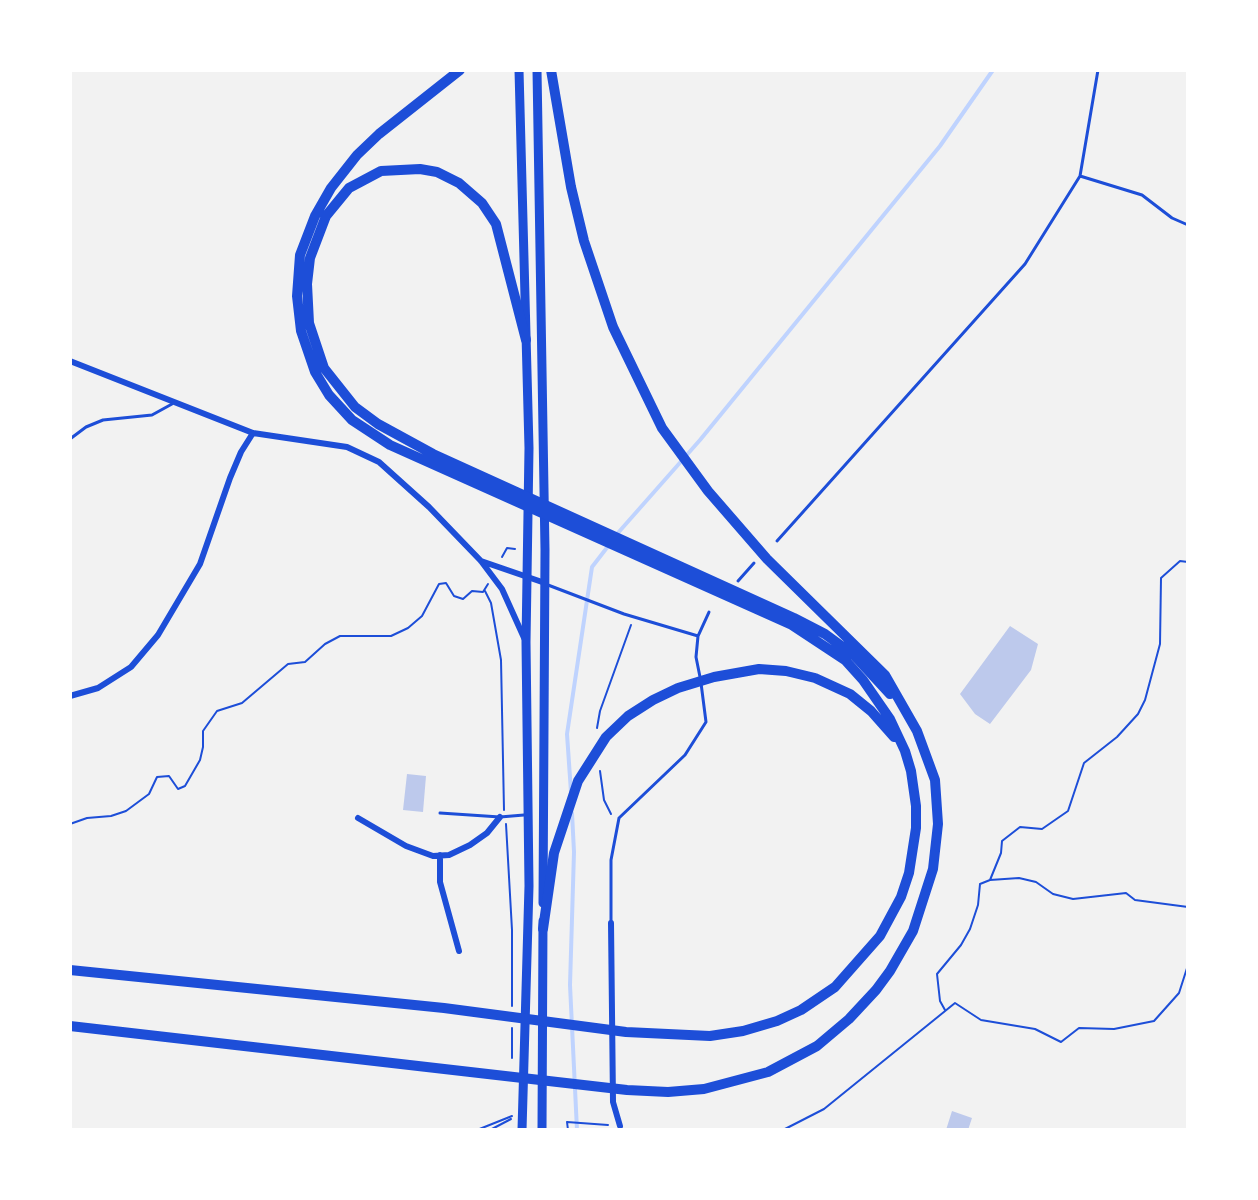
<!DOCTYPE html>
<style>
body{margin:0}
#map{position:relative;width:1258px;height:1200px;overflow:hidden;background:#f2f2f2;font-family:"Exo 2",sans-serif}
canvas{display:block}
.frame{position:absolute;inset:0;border:72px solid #fff;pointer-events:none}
</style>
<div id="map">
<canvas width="1258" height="1200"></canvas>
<div class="frame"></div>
</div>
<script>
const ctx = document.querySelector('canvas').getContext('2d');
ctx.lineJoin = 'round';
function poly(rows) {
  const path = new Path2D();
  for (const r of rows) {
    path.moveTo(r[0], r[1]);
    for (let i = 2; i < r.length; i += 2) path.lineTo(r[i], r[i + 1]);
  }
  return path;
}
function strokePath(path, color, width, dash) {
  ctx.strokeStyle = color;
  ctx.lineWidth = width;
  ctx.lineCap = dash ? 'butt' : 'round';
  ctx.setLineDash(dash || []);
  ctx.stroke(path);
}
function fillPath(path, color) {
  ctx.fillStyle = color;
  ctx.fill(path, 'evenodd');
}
strokePath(poly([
 [617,534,700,440,940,146,993,70],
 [571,792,567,734,592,567,609,545],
 [572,813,574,852,570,985,577,1130]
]), '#bfd3fe', 4);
fillPath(poly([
 [1010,626,1038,644,1031,670,990,724,975,714,960,694],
 [407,774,426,776,423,812,403,810],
 [952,1111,972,1118,968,1130,946,1130]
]), '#bdc9ec');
strokePath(poly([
 [502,557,507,548,515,549],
 [485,591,491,603,501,660,504,810],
 [597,728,600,711,631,625],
 [600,771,604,800,611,814],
 [70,824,87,818,111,816,126,811,149,794,157,777,169,776,178,789,185,786,200,760,203,747,203,731,217,711,242,703,288,664,305,662,325,644,340,636,391,636,408,628,422,616,439,584,446,583,454,596,463,599,472,591,483,592,488,584],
 [506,824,512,930,512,1006],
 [990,880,1001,853,1002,841,1020,827,1042,829,1068,811,1084,763,1117,737,1138,714,1145,700,1160,644,1161,578,1180,561,1188,562],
 [945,1010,940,1001,937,974,961,945,970,929,978,905,980,884,990,880,1019,878,1036,882,1053,894,1073,899,1126,893,1135,900,1188,907],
 [512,1058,512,1028],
 [477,1130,512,1116],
 [490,1130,511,1119],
 [564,1130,568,1130,567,1122,608,1125],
 [783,1130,824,1109,955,1003,981,1020,1035,1029,1061,1042,1079,1028,1114,1029,1154,1021,1179,993,1188,965]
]), '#1d4ed8', 2);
strokePath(poly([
 [1080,176,1142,195,1172,218,1188,225],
 [70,439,86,427,103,420,152,415,172,404],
 [777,541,1025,264,1080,176,1098,70],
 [738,581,754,563],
 [548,585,624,614,698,636],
 [700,677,696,657,698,636,709,612],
 [440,813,500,817,524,815],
 [611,923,611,860,619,818,685,755,706,722,701,683]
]), '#1d4ed8', 3);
strokePath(poly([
 [70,361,253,433,347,447,379,462,429,507,481,561,502,589,525,640],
 [481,561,545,583],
 [70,696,98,688,131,667,158,635,200,564,230,478,241,452,253,433],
 [358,818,406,846,433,856,449,855,470,845,487,833,500,817],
 [440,855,440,882,459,951],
 [611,923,613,1102,620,1126]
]), '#1d4ed8', 6);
strokePath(poly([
 [519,70,529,448,526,642,529,886,522,1130],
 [537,70,545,550,543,903],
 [542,1130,543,921]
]), '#1d4ed8', 9);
strokePath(poly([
 [526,340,496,224,482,203,459,183,437,172,420,169,381,171,349,188,326,216,310,258,307,284,309,323,324,368,355,407,378,424,433,454,794,618,825,634,855,656,890,694],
 [543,929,554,853,578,781,606,737,628,716,653,700,678,688,714,677,759,669,786,671,815,678,850,694,871,711,894,737],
 [70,970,444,1008,626,1032,710,1036,743,1031,777,1021,801,1010,835,987,880,936,901,897,909,873,916,828,916,806,911,771,905,751,890,719,863,680,845,660,792,625,390,445,352,420,329,395,315,372,301,331,297,296,300,255,315,216,331,188,357,155,379,134,460,70],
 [70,1026,627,1090,668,1092,704,1089,768,1072,817,1046,849,1019,876,990,890,971,913,931,933,869,938,824,935,780,917,731,885,675,767,559,708,491,662,428,613,327,584,241,571,187,551,70]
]), '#1d4ed8', 10);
</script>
